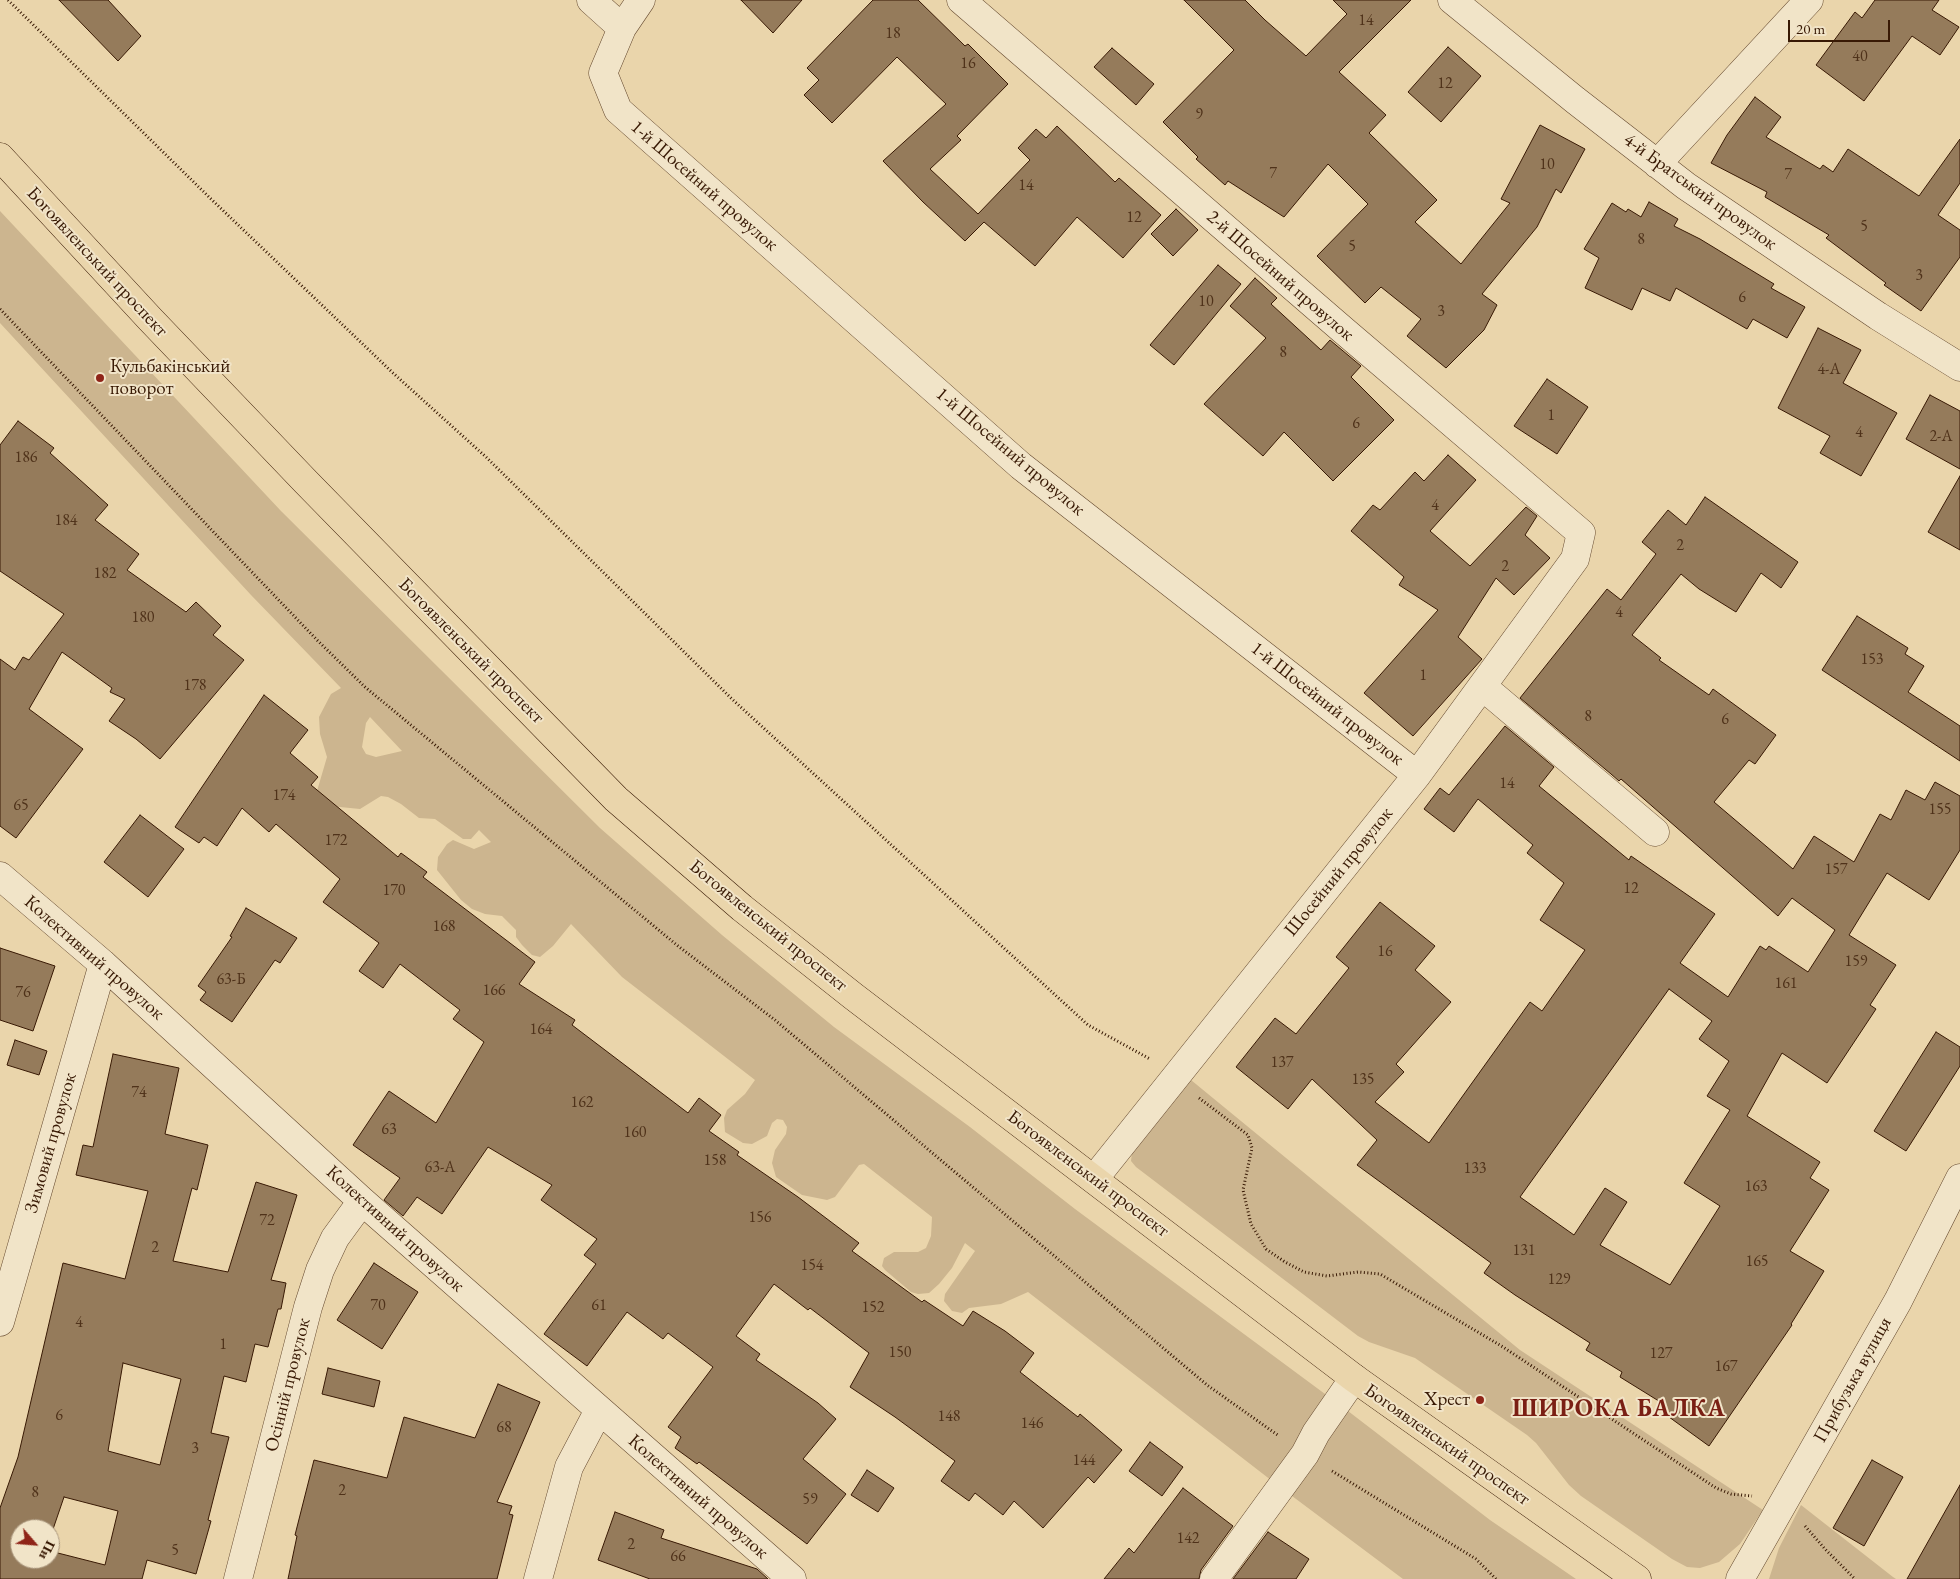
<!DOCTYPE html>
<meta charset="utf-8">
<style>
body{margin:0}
#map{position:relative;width:1960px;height:1579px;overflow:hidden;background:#ead5ab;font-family:"EB Garamond",serif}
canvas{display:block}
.north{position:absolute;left:10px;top:1519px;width:50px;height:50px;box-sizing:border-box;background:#f1e4c8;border:1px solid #a7937a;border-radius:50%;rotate:117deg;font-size:14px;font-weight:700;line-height:20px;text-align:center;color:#381904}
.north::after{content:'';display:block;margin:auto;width:18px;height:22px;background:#8f2418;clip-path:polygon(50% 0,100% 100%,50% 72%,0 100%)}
.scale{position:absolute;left:1788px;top:20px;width:102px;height:22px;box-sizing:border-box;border:2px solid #381904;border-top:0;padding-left:6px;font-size:15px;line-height:18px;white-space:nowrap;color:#381904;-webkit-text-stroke:4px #f1e4c8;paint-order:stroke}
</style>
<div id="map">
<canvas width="1960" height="1579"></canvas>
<div class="north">Пн</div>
<div class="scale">20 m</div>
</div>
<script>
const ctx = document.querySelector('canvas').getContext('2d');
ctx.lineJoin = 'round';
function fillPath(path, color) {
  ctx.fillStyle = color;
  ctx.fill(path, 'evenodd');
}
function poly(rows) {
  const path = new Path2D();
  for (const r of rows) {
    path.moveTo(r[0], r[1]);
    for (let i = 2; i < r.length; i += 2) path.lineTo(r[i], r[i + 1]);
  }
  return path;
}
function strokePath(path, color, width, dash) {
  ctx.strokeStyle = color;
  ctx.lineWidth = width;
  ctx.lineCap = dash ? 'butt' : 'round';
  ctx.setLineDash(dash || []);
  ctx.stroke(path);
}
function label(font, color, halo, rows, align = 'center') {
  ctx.font = font + ' "EB Garamond",serif';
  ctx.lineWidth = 4;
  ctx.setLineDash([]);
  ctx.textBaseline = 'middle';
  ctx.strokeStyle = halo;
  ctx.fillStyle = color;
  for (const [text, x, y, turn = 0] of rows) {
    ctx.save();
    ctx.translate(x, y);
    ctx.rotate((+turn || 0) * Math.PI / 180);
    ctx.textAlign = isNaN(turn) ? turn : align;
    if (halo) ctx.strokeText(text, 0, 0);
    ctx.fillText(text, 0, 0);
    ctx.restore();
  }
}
fillPath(poly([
 [0,211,281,511,600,828,722,935,834,1027,970,1127,1075,1209,1348,1411,1490,1520,1576,1579,1403,1579,1276,1484,1028,1292,1001,1304,969,1308,962,1313,952,1311,944,1301,945,1294,975,1251,965,1243,952,1268,939,1284,929,1293,918,1294,911,1292,885,1270,882,1266,884,1258,894,1252,918,1252,926,1248,931,1236,932,1217,864,1164,859,1165,835,1197,827,1200,802,1195,776,1177,772,1163,775,1150,786,1134,787,1127,783,1120,777,1119,772,1123,767,1136,752,1144,743,1143,725,1132,724,1118,727,1110,745,1094,755,1080,622,977,571,924,553,946,540,957,532,955,522,945,516,937,516,930,502,916,485,914,472,909,461,900,437,870,438,857,447,844,453,840,474,849,491,842,479,830,471,839,463,839,435,819,419,818,401,804,388,797,381,796,360,809,330,806,317,791,327,757,320,734,319,717,331,694,341,688,251,595,0,323],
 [370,717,402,751,376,757,366,754,362,747,366,723],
 [1191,1080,1520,1350,1763,1510,1740,1544,1719,1562,1700,1568,1687,1567,1672,1559,1581,1496,1569,1485,1536,1443,1527,1435,1415,1358,1369,1342,1358,1336,1136,1167,1131,1161,1132,1152],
 [1801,1505,1893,1577,1896,1579,1769,1579,1779,1548]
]), '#ccb58f');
const building = poly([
 [59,0,108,0,141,36,118,61,59,0],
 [741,0,802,0,773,33,741,0],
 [873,0,918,0,965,46,968,44,1008,84,957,136,961,140,930,169,978,214,1030,160,1018,148,1036,129,1046,138,1057,126,1115,182,1119,178,1161,215,1123,258,1077,217,1035,266,984,222,965,241,923,202,883,161,946,104,897,57,832,123,804,95,819,80,807,68,873,0],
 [1184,0,1245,0,1265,20,1306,56,1347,14,1333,0,1411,0,1339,72,1386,115,1369,133,1437,200,1415,222,1461,264,1510,203,1501,199,1540,125,1585,149,1561,193,1556,189,1537,227,1482,294,1497,305,1484,330,1446,368,1407,336,1421,319,1381,287,1365,303,1317,256,1368,204,1328,164,1284,217,1228,181,1225,185,1196,159,1198,157,1163,122,1234,50,1184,0],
 [1875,0,1939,0,1932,10,1959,27,1940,55,1912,36,1864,101,1816,65,1855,12,1862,18,1875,0],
 [1448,47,1481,76,1441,122,1408,92,1448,47],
 [1112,48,1154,84,1136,105,1094,67,1112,48],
 [1755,97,1781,117,1766,137,1820,169,1823,165,1833,172,1848,149,1919,196,1960,139,1960,183,1938,215,1960,230,1960,257,1921,311,1884,285,1886,283,1826,238,1829,235,1765,197,1767,192,1711,163,1727,135,1755,97],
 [1649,202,1678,219,1674,226,1700,239,1774,284,1771,288,1805,307,1787,338,1753,319,1747,329,1676,288,1670,301,1642,288,1632,310,1585,288,1599,258,1584,249,1612,203,1626,212,1628,209,1641,217,1649,202],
 [1176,209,1198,230,1173,256,1151,234,1176,209],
 [1218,265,1241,284,1174,365,1150,345,1218,265],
 [1255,278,1277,298,1271,304,1321,350,1330,340,1361,366,1351,377,1394,420,1333,481,1284,432,1263,456,1204,404,1266,338,1230,306,1255,278],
 [1818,328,1861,350,1843,383,1897,413,1861,476,1820,453,1830,436,1778,408,1818,328],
 [1547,379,1588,407,1557,454,1514,426,1547,379],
 [1930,395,1960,411,1960,469,1906,439,1930,395],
 [18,421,54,448,50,453,108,505,95,520,139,554,127,570,186,612,196,602,221,626,213,635,244,660,160,759,136,739,109,721,125,699,110,692,112,688,62,652,29,709,83,749,16,838,0,826,0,659,15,670,23,657,29,660,64,614,0,571,0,445,18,421],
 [1448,455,1476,480,1430,531,1470,566,1526,507,1537,516,1525,535,1550,558,1514,595,1496,578,1458,637,1482,659,1413,736,1364,693,1438,610,1399,585,1404,577,1351,531,1373,505,1380,510,1415,472,1424,481,1448,455],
 [1960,476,1960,550,1928,532,1960,476],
 [1705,497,1798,562,1781,588,1761,573,1736,612,1699,589,1681,574,1632,635,1661,658,1659,660,1709,695,1713,689,1776,735,1755,764,1749,760,1714,802,1793,869,1814,836,1854,862,1880,814,1891,820,1906,790,1925,800,1935,782,1960,796,1960,850,1929,900,1887,873,1849,935,1896,965,1870,1005,1876,1009,1827,1083,1782,1053,1747,1116,1820,1162,1810,1178,1829,1190,1790,1251,1824,1271,1791,1324,1792,1325,1709,1446,1658,1409,1662,1403,1620,1377,1622,1372,1586,1350,1590,1343,1515,1295,1484,1273,1491,1263,1357,1165,1377,1140,1312,1079,1288,1109,1236,1067,1275,1018,1296,1034,1349,968,1336,957,1380,902,1435,946,1415,970,1451,1002,1396,1064,1404,1072,1375,1102,1429,1143,1530,1002,1542,1011,1585,950,1540,920,1564,883,1527,853,1533,845,1478,799,1454,832,1424,809,1440,788,1449,795,1505,726,1554,767,1539,786,1629,860,1631,856,1715,914,1680,963,1728,997,1760,946,1766,950,1769,946,1808,972,1835,930,1792,898,1778,916,1621,779,1619,781,1611,774,1520,698,1607,589,1621,600,1656,554,1642,542,1668,510,1686,525,1705,497],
 [1669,989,1712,1021,1699,1039,1729,1061,1707,1096,1730,1110,1684,1183,1720,1206,1670,1285,1600,1245,1627,1202,1605,1188,1574,1235,1520,1197,1669,989],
 [1857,616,1908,648,1905,654,1924,666,1908,692,1960,726,1960,761,1822,670,1857,616],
 [264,695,308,730,290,753,318,777,311,785,398,857,401,853,427,872,423,877,535,962,519,984,575,1020,572,1025,688,1113,699,1098,721,1115,709,1131,739,1152,737,1155,798,1197,859,1243,852,1251,922,1302,924,1300,963,1326,973,1311,1005,1331,1034,1353,1020,1372,1078,1417,1080,1414,1122,1450,1094,1483,1088,1477,1043,1528,1014,1501,1003,1515,975,1493,969,1501,941,1481,955,1461,895,1417,850,1387,869,1353,810,1308,808,1310,774,1284,736,1336,760,1354,756,1360,818,1403,836,1419,803,1459,846,1494,807,1544,699,1462,697,1464,675,1448,681,1437,668,1427,713,1367,668,1333,663,1339,627,1312,587,1366,544,1334,596,1264,584,1255,597,1239,541,1200,552,1185,488,1147,442,1214,417,1197,403,1216,384,1200,400,1178,353,1145,389,1091,436,1123,484,1042,453,1019,460,1010,400,964,383,988,359,971,379,943,323,902,340,879,276,824,269,832,242,808,217,846,204,837,199,843,175,827,264,695],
 [140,815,184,849,148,897,104,862,140,815],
 [246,908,297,938,280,963,275,960,232,1022,200,1000,206,992,198,986,232,937,230,936,246,908],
 [0,948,55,966,33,1031,0,1020,0,948],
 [1936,1032,1960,1047,1960,1066,1906,1151,1874,1131,1936,1032],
 [15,1040,47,1051,39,1075,7,1065,15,1040],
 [113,1054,179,1068,165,1134,208,1145,197,1190,192,1188,173,1261,228,1272,256,1182,297,1195,271,1280,286,1283,281,1309,278,1309,268,1347,255,1344,246,1382,224,1376,211,1433,229,1437,208,1520,211,1521,196,1574,147,1560,142,1579,0,1579,0,1508,18,1457,63,1263,125,1279,148,1191,76,1175,83,1145,93,1147,113,1054],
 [123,1363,181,1379,160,1465,108,1451,123,1363],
 [64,1497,118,1511,105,1565,50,1551,50,1559,20,1559,20,1529,50,1529,50,1538,64,1497],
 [374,1263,418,1292,382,1349,337,1320,374,1263],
 [328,1368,380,1381,374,1407,322,1394,328,1368],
 [498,1384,540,1402,497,1502,512,1506,509,1514,513,1515,497,1579,288,1579,297,1536,295,1535,314,1460,387,1478,404,1417,475,1438,498,1384],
 [1150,1442,1183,1467,1162,1496,1129,1471,1150,1442],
 [1872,1460,1903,1477,1864,1546,1833,1528,1872,1460],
 [867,1470,894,1488,878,1512,851,1495,867,1470],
 [1960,1485,1960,1579,1907,1579,1960,1485],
 [1183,1488,1233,1526,1201,1570,1199,1579,1104,1579,1129,1548,1134,1553,1183,1488],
 [615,1512,664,1530,661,1538,757,1569,768,1579,650,1579,598,1560,615,1512],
 [1268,1532,1309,1559,1296,1579,1233,1579,1268,1532]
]);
fillPath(building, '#957b5b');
strokePath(building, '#381904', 1);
const minor = poly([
 [591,0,622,28],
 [641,0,622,28,603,73,618,110,1021,466,1417,775],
 [961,0,1343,330,1581,533,1575,559,1417,775,1094,1179],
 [1452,0,1575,100,1686,186,1878,316,1960,367],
 [1657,164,1809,0],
 [1482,686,1655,832],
 [0,876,103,964,362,1201,792,1579],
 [0,1322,103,964],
 [238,1579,308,1307,320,1270,335,1238,362,1201],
 [538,1579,569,1467,599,1410],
 [1214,1579,1305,1454,1316,1433,1354,1378],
 [1740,1579,1898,1301,1960,1178]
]);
const major = poly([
 [0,157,150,319,306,482,616,799,742,908,853,996,1354,1378,1637,1579]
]);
strokePath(minor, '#64482e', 29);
strokePath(major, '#381904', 29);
strokePath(poly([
 [8,0,210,198,393,373,486,457,733,700,1088,1025,1150,1059],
 [0,309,317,640,365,687,678,946,775,1020,1207,1385,1279,1436],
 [1199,1098,1248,1135,1252,1148,1243,1190,1251,1224,1266,1249,1285,1262,1304,1272,1327,1276,1358,1272,1380,1274,1503,1347,1716,1488,1731,1494,1752,1496],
 [1332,1471,1476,1559,1496,1579],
 [1805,1526,1825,1549,1855,1579]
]), '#381904', 3, [1, 2.5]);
strokePath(minor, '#f1e4c8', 28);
strokePath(major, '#ead5ab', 28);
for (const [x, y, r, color] of [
 [100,378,5,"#8f2418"],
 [1480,1400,5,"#8f2418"]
]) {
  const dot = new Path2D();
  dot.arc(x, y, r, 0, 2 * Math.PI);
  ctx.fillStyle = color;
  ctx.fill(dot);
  strokePath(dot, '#f1e4c8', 2);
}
label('16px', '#4f321a', null, [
 ["14",1366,21],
 ["18",893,34],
 ["40",1860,57],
 ["16",968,64],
 ["12",1445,84],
 ["9",1199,115],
 ["10",1547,165],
 ["7",1273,174],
 ["7",1788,175],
 ["14",1026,186],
 ["12",1134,218],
 ["5",1864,227],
 ["8",1641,240],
 ["5",1352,247],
 ["3",1919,276],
 ["6",1742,298],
 ["10",1206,302],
 ["3",1441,312],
 ["8",1283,353],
 ["4-А",1829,370],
 ["1",1551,416],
 ["6",1356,424],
 ["4",1859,433],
 ["2-А",1941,437],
 ["186",26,458],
 ["4",1435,506],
 ["184",66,521],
 ["2",1680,546],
 ["2",1505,567],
 ["182",105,574],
 ["4",1619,613],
 ["180",143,618],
 ["153",1872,660],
 ["1",1423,676],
 ["178",195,686],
 ["8",1588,717],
 ["6",1725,720],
 ["14",1507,784],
 ["174",284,796],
 ["65",21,806],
 ["155",1940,810],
 ["172",336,841],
 ["157",1836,870],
 ["12",1631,889],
 ["170",394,891],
 ["168",444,927],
 ["16",1385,952],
 ["159",1856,962],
 ["63-Б",231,980],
 ["161",1786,984],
 ["166",494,991],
 ["76",23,993],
 ["164",541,1030],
 ["137",1282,1063],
 ["135",1363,1080],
 ["74",139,1093],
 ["162",582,1103],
 ["63",389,1130],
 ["160",635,1133],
 ["158",715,1161],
 ["63-А",440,1168],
 ["133",1475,1169],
 ["163",1756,1187],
 ["156",760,1218],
 ["72",267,1221],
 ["2",155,1248],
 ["131",1524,1251],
 ["165",1757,1262],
 ["154",812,1266],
 ["129",1559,1280],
 ["70",378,1306],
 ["61",599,1306],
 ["152",873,1308],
 ["4",79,1323],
 ["1",223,1345],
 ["150",900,1353],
 ["127",1661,1354],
 ["167",1726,1367],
 ["6",59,1416],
 ["148",949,1417],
 ["146",1032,1424],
 ["68",504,1428],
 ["3",195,1449],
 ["144",1084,1461],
 ["2",342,1491],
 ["8",35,1493],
 ["59",810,1500],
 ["142",1188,1539],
 ["2",631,1545],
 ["5",175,1551],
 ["66",678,1557]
]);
label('19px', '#381904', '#f1e4c8', [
 ["1-й Шосейний провулок",704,186,41],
 ["4-й Братський провулок",1700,192,36],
 ["Богоявленський проспект",97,262,47],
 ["2-й Шосейний провулок",1280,276,41],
 ["1-й Шосейний провулок",1010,452,40],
 ["Богоявленський проспект",471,651,45],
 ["1-й Шосейний провулок",1327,704,38],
 ["Шосейний провулок",1339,872,-51],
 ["Богоявленський проспект",768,926,39],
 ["Колективний провулок",94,958,41],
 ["Зимовий провулок",51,1143,-74],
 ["Богоявленський проспект",1088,1174,37],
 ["Колективний провулок",395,1229,42],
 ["Прибузька вулиця",1853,1380,-61],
 ["Осінній провулок",288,1385,-76],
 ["Богоявленський проспект",1447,1445,35],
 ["Колективний провулок",698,1497,41]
]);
label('19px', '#381904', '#f1e4c8', [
 ["Кульбакінський",110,367],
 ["поворот",110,389],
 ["Хрест",1470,1400,"right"]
], 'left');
ctx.letterSpacing = '1px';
label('bold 24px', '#7a1f14', '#f1e4c8', [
 ["ШИРОКА БАЛКА",1619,1409]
]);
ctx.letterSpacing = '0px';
</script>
